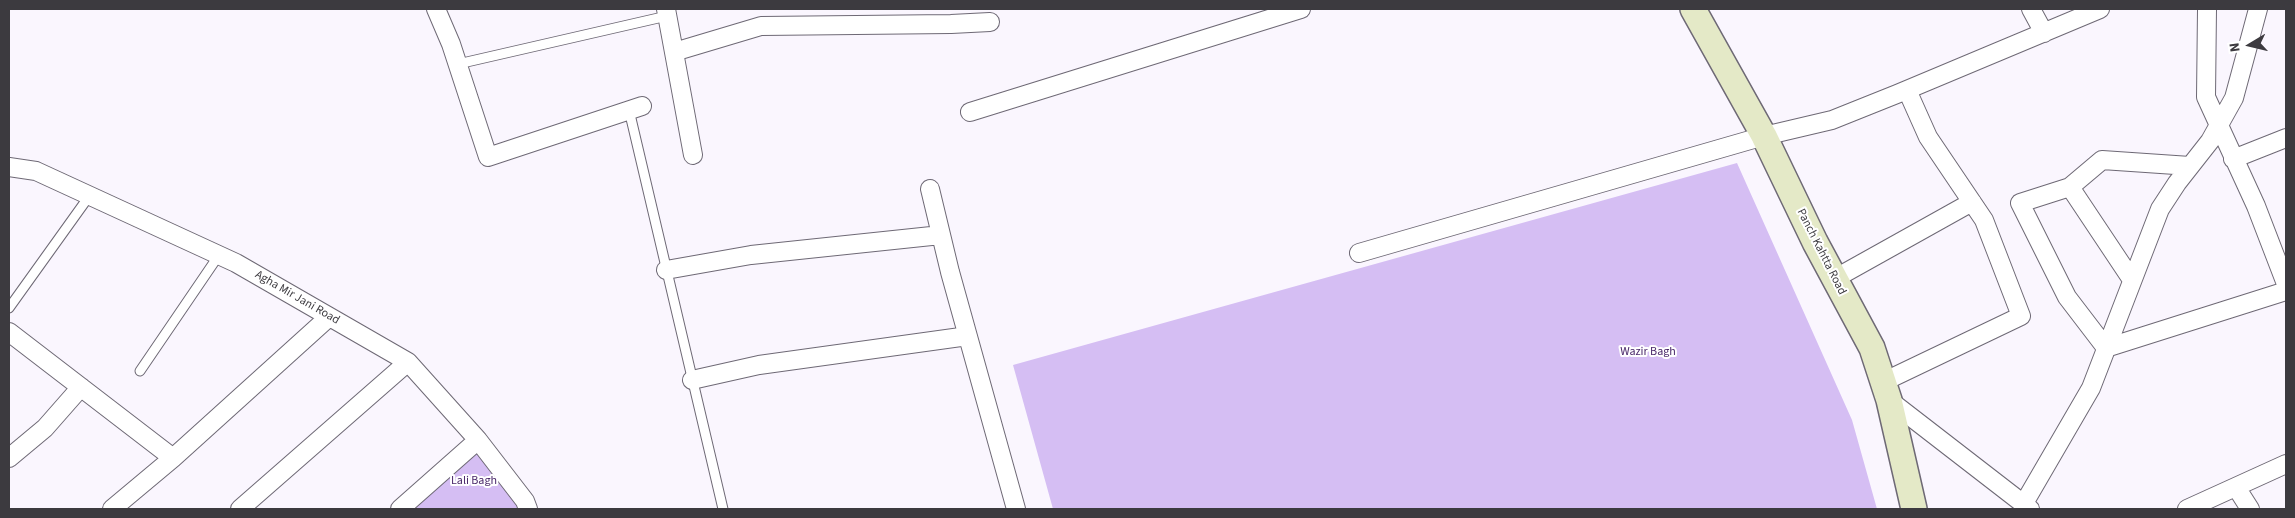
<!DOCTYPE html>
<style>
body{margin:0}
#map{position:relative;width:2295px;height:518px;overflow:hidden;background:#faf6fe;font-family:"Source Sans 3",sans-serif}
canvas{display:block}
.frame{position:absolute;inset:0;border:10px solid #3c3a3f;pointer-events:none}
.north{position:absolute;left:2225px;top:20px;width:50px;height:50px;-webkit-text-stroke:4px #fff;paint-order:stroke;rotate:261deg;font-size:14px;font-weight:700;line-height:20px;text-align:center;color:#3c3a3f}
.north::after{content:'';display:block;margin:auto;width:18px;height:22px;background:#3c3a3f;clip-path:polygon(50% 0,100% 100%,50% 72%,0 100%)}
</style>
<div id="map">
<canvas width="2295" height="518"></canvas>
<div class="frame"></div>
<div class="north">N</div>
</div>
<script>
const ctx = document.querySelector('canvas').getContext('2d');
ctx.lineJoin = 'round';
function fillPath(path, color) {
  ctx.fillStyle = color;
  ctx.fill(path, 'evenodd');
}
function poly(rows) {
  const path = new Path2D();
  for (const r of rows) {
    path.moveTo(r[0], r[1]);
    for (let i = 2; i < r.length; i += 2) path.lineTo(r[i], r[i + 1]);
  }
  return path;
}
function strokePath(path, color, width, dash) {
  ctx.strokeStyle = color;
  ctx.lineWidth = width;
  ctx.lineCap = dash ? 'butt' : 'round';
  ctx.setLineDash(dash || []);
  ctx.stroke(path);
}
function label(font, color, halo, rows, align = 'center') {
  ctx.font = font + ' "Source Sans 3",sans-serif';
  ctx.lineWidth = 4;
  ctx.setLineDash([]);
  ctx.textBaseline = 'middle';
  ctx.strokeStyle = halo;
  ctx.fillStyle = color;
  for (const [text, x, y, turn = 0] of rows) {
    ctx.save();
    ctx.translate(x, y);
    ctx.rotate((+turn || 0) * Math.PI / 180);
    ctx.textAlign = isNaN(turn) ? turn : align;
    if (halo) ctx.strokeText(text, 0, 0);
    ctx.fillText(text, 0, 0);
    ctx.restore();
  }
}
fillPath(poly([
 [1737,163,1852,420,1877,509,1053,509,1013,365],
 [478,440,528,509,398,509]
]), '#d5bef3');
const lane = poly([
 [458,64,667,16],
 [629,110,723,509],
 [9,308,90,195],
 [140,371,219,255]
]);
const street = poly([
 [436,9,451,44,488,157,642,106],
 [666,9,693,155],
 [2031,9,2044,33],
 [2207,9,2206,97,2256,206,2286,284],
 [674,52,761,26,951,24,990,22],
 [970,112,1301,9],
 [2233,159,2286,138],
 [2190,166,2102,160,2070,187,2020,203,2067,297,2106,348,2286,291],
 [9,167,36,171,236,263,408,362,478,440,525,501,528,509],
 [2070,187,2132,280],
 [930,189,950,272,1016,509],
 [1359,253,1764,136,1832,120,1897,94,2100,9],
 [666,270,751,255,941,235],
 [1834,279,1972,202],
 [9,332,173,458],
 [692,380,759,365,968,336],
 [1883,382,2021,316,1984,220,1928,137,1907,90],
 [1889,400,2030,509],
 [9,458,45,428,81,387],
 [2236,487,2250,509],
 [2023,505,2091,388,2160,209,2177,183,2210,141,2234,98,2258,9],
 [112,509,173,458,329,317],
 [240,509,408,362],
 [400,509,478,440],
 [2187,509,2286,464]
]);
const secondary = poly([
 [1693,9,1764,136,1815,242,1872,348,1889,400,1914,509]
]);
strokePath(lane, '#6e6975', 11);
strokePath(street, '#6e6975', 20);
strokePath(secondary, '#6e6975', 28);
strokePath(lane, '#fff', 9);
strokePath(street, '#fff', 18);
strokePath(secondary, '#e4e9c7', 25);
label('12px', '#3c3a3f', '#fff', [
 ["Panch Kahtta Road",1821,252,63],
 ["Agha Mir Jani Road",297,298,30]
]);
label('12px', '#492769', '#fff', [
 ["Wazir Bagh",1648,352],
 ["Lali Bagh",474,481]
]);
</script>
